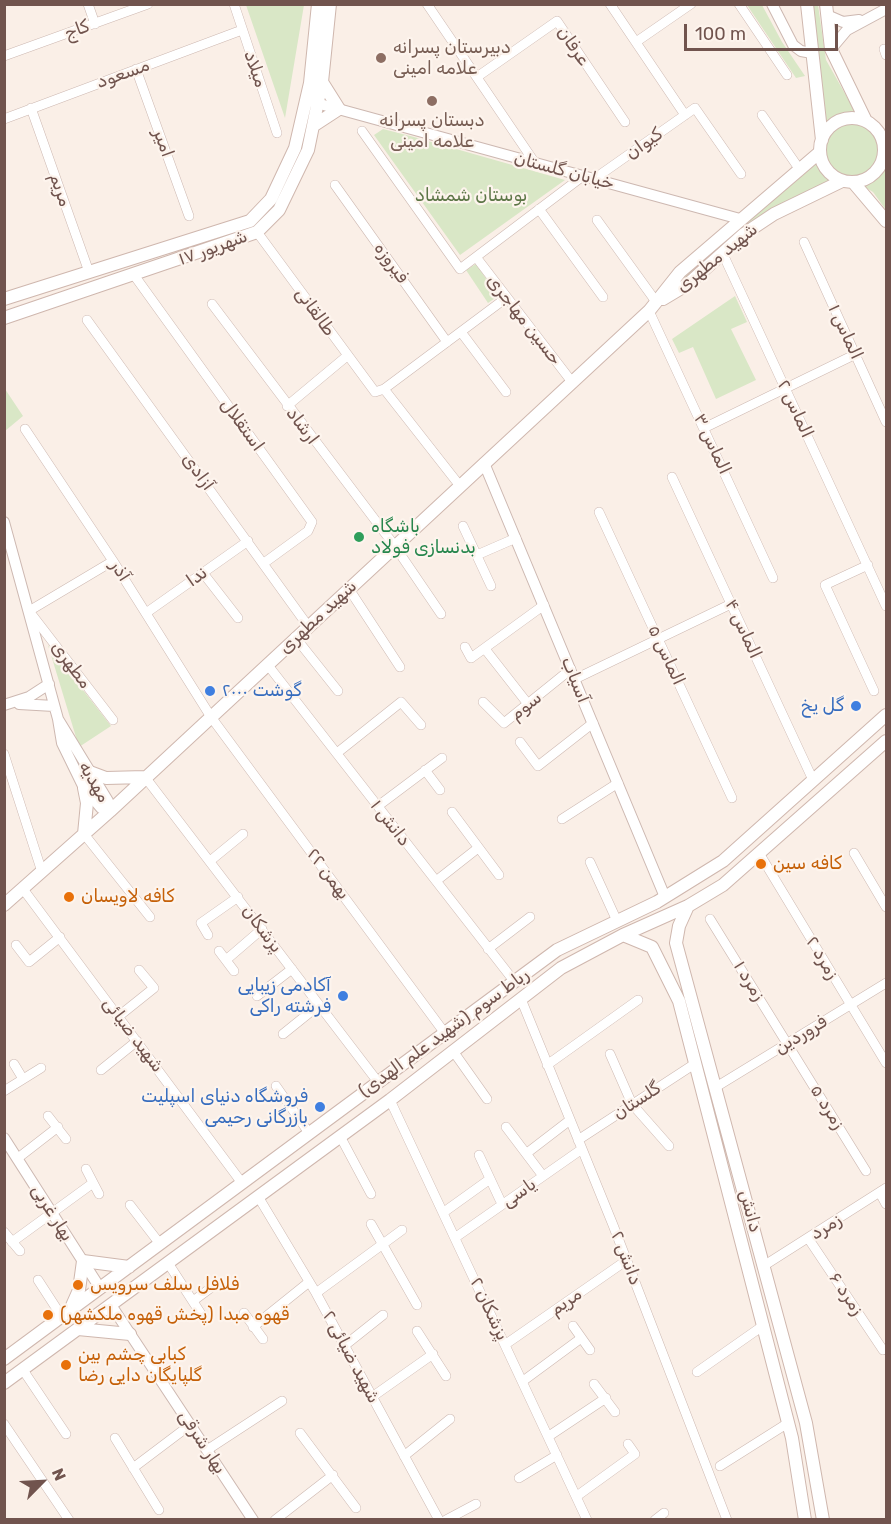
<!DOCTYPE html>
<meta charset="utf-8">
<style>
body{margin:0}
#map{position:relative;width:891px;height:1524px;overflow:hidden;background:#faefe7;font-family:Rubik,sans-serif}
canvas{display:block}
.frame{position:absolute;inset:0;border:6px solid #71544e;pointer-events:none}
.north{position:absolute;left:12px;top:1452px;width:60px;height:60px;-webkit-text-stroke:4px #fdf4ed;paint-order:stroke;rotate:66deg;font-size:16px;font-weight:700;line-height:24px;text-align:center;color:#71544e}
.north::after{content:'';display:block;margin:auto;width:21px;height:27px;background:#71544e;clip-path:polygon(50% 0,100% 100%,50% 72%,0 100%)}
.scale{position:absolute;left:684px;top:24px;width:154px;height:27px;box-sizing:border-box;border:3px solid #71544e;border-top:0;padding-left:8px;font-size:18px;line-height:21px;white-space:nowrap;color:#71544e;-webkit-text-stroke:4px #fdf4ed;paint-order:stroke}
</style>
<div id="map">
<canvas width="891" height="1524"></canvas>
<div class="frame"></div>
<div class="north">N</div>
<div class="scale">100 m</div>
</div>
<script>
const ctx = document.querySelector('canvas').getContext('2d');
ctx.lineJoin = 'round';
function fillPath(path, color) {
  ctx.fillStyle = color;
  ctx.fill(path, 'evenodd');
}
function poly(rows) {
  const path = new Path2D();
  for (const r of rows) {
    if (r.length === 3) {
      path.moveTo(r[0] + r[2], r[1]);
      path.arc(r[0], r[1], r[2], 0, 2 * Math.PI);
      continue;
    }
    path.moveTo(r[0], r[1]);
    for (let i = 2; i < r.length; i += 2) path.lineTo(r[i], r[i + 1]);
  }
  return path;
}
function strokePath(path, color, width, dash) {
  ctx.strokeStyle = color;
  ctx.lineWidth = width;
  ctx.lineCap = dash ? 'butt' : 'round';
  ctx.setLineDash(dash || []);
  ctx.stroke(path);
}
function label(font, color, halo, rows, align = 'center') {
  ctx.font = font + ' Rubik,Vazirmatn,sans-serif';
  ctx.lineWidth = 4.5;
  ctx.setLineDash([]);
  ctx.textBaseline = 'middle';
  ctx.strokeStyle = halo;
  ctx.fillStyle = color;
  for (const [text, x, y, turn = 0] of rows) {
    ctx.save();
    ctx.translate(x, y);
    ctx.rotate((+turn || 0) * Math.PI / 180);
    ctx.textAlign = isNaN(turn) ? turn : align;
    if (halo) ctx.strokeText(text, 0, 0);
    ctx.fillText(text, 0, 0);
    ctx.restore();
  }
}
fillPath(poly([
 [246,5,304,5,285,118],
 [747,5,762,5,782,42,805,76,796,78],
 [812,5,818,5,826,60,856,113,837,115,825,126],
 [852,149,27],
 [383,129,414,137,565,180,460,255,374,135],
 [817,161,819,170,831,182,812,189,664,298,661,296],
 [885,169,886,176,886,210,873,192,863,186,877,179],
 [476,264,498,296,488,303,466,270],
 [735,296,747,322,731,329,756,380,716,399,693,347,679,353,672,339],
 [5,389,23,416,5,431,4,431],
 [48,645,111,726,79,747]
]), '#d9e7c6');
const minor = poly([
 [88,4,95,24],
 [234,4,277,133],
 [427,4,535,163],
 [610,4,685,115],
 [739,4,787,75],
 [636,42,691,4],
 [884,49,886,55],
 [4,56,148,4],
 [136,69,189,216],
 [477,77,557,21,625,122],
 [31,108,89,272],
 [762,115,800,170],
 [4,119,242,30],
 [362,131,460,269,583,176],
 [594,179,695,108,741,174],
 [335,185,447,342],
 [539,209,603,297],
 [597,220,657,303],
 [257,232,375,392,384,389,506,298],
 [804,242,886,422],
 [722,252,886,606],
 [476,257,572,382],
 [134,275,312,522,308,531,264,563],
 [212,304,394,545,441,614],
 [649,311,773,578],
 [87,320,308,626],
 [461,332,506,392],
 [384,389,460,486],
 [287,406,347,356],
 [704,428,856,354],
 [25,429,113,561,211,717,444,1032],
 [672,477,813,780],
 [599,512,732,798],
 [463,526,491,586],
 [477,555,516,538],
 [868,565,825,585,874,691],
 [203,573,238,618],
 [349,589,400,667],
 [146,613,248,541],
 [295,637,338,691],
 [465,647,471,658,544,605],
 [485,649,528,704],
 [267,664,514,981],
 [575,679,731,604],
 [483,702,504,723,571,669],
 [113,720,29,611,113,561],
 [520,742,538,766,593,723],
 [337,753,401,702,421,725],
 [4,754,42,872],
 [425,770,440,790],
 [145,777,378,1082],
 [378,806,442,758],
 [452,812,499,875],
 [562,819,618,783],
 [84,834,150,917],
 [759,853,886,1063],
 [854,853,886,907],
 [210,861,243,834],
 [590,862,617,921],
 [436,881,478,848],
 [23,889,242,1183],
 [710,919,866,1171],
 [208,935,201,923,238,897],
 [16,945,29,962,60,937],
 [488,949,530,917],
 [219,951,234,971],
 [226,960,262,929],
 [257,996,292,969],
 [521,999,613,1225,727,1520],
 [119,1016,154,988,139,970],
 [283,1034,319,1005],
 [453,1051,487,1099],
 [610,1054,632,1104,669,1146],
 [14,1064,23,1079],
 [547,1065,638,1000],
 [101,1070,137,1041],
 [276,1086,309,1133],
 [716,1087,886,983],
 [4,1091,41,1068],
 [390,1100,587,1520],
 [48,1116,66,1139],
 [506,1127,543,1176],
 [340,1136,371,1194],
 [578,1140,696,1063],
 [527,1153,570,1120],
 [479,1155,500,1200],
 [18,1158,58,1127],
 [86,1169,99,1194],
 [880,1193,886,1204],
 [259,1198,316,1293,439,1520],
 [130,1205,160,1244],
 [444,1212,490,1179],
 [371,1224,417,1305],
 [4,1232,20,1251],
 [456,1237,582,1149],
 [808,1238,883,1350],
 [12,1242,93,1183],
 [168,1263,203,1317],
 [765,1265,886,1188],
 [38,1280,62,1317],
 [316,1293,402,1230],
 [193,1301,216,1284],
 [244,1313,263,1339],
 [573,1326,590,1350],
 [253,1327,309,1282],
 [417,1331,446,1376],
 [506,1344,627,1260],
 [344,1346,383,1315],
 [23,1370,66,1434],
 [697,1372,764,1325],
 [523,1381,580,1339],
 [594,1384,615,1412],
 [372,1397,433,1354],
 [4,1424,69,1520],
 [300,1433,356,1508],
 [549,1436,606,1398],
 [115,1438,159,1510],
 [207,1450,282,1401],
 [404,1456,450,1419],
 [720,1466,788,1423],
 [133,1468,190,1425],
 [519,1478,557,1455],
 [577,1496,635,1454,628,1444],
 [275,1520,333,1475],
 [446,1520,476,1504],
 [655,1520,664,1513]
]);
const tertiary = poly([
 [772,4,793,45,801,51,812,53],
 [827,15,843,22,859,20],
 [831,49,847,30,886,9],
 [309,101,740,219],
 [484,463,665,897],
 [4,522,58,719,62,743,84,788,101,808,110,811,108,801,58,719],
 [19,704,54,706],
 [4,705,29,697,49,684],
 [4,1138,100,1288],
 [111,1305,253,1520]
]);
const secondary = poly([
 [807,4,822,140],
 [826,4,831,49,866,121],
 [852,150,32],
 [313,126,339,109,322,82],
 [853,182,886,221],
 [4,299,250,221,271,199,295,148,310,83,318,4],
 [663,299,688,284,744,234,774,214,842,181],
 [4,318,257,232,279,210,308,150,322,82,330,4],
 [90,772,106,778,145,777],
 [84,834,87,803,84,788],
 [4,905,110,811,649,311,680,272,820,152],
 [688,906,679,926,676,943,806,1423,823,1520],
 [623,935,652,947,679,1001,792,1438,805,1520],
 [71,1308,79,1290,83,1261,129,1267],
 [78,1329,130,1334],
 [4,1359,557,950,657,902,723,861,886,715],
 [4,1383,390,1100,561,968,623,935,688,906,723,885,886,741]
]);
strokePath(minor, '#cdb8b1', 10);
strokePath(tertiary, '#cdb8b1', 12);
strokePath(secondary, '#cfb7ae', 14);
strokePath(minor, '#fff', 9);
strokePath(tertiary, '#fff', 10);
strokePath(secondary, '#fff', 12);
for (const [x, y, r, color] of [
 [381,58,6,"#8d6e63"],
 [432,101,6,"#8d6e63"],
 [359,537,6,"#2e9e5b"],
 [210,691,6,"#3f7fe0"],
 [856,706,6,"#3f7fe0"],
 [761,864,6,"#e8710a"],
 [69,897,6,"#e8710a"],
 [343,996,6,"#3f7fe0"],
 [320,1107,6,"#3f7fe0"],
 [78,1285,6,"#e8710a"],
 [48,1315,6,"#e8710a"],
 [66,1365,6,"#e8710a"]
]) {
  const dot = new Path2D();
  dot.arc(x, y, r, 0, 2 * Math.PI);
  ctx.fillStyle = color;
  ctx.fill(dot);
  strokePath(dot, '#fdf4ed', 2);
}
label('18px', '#71544e', '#fdf4ed', [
 ["کاج",77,30,-20],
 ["عرفان",573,46,55],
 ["میلاد",255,69,71],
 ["مسعود",123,74,-20],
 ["امیر",163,143,70],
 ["کیوان",644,144,-35],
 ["خیابان گلستان",564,171,15],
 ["مریم",60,190,71],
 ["۱۷ شهریور",213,248,-20],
 ["شهید مطهری",717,258,-39],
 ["فیروزه",391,263,54],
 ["طالقانی",315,312,54],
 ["حسین مهاجری",524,320,52],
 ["الماس ۱",845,332,65],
 ["الماس ۲",795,409,65],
 ["استقلال",242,425,54],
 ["ارشاد",302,426,53],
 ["الماس ۳",712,444,65],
 ["آزادی",198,472,54],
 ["آذر",120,571,58],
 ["ندا",197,577,-35],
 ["شهید مطهری",318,617,-43],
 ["الماس ۴",743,629,65],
 ["الماس ۵",666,655,65],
 ["مطهری",71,665,53],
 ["آسیاب",575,680,68],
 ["سوم",526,706,-38],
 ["مهدیه",94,782,60],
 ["دانش ۱",390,823,52],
 ["۲۲ بهمن",328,874,53],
 ["پزشکان",262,929,53],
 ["زمرد ۲",822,958,59],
 ["زمرد ۱",749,981,58],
 ["رباط سوم (شهید علم الهدی)",444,1033,-36],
 ["شهید ضیائی",133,1035,53],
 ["فروردین",801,1035,-31],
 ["گلستان",637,1101,-33],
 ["زمرد ۵",827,1107,58],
 ["یاسی",519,1193,-35],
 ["دانش",750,1211,75],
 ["بهار غربی",52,1213,58],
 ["زمرد",826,1227,-32],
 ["دانش ۲",626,1258,69],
 ["زمرد ۶",846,1294,56],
 ["مریم",566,1302,-35],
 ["پزشکان ۲",489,1309,65],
 ["شهید ضیائی ۲",351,1357,62],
 ["بهار شرقی",202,1442,57]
]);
label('18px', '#785e54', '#fdf4ed', [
 ["دبیرستان پسرانه",393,48],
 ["علامه امینی",393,69],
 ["دبستان پسرانه",432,121,"center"],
 ["علامه امینی",432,142,"center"]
], 'left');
label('18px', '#5d7647', '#fdf4ed', [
 ["بوستان شمشاد",471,196]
]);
label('18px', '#27864d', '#fdf4ed', [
 ["باشگاه",371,527],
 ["بدنسازی فولاد",371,548]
], 'left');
label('18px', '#366cbe', '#fdf4ed', [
 ["گوشت ۲۰۰۰",222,691,"left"],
 ["گل یخ",844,706],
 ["آکادمی زیبایی",331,986],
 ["فرشته راکی",331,1007],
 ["فروشگاه دنیای اسپلیت",308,1097],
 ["بازرگانی رحیمی",308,1118]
], 'right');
label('18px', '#c56008', '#fdf4ed', [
 ["کافه سین",773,864],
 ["کافه لاویسان",81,897],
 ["فلافل سلف سرویس",90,1285],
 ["قهوه مبدا (پخش قهوه ملکشهر)",60,1315],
 ["کبابی چشم بین",78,1355],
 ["گلپایگان دایی رضا",78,1376]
], 'left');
</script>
